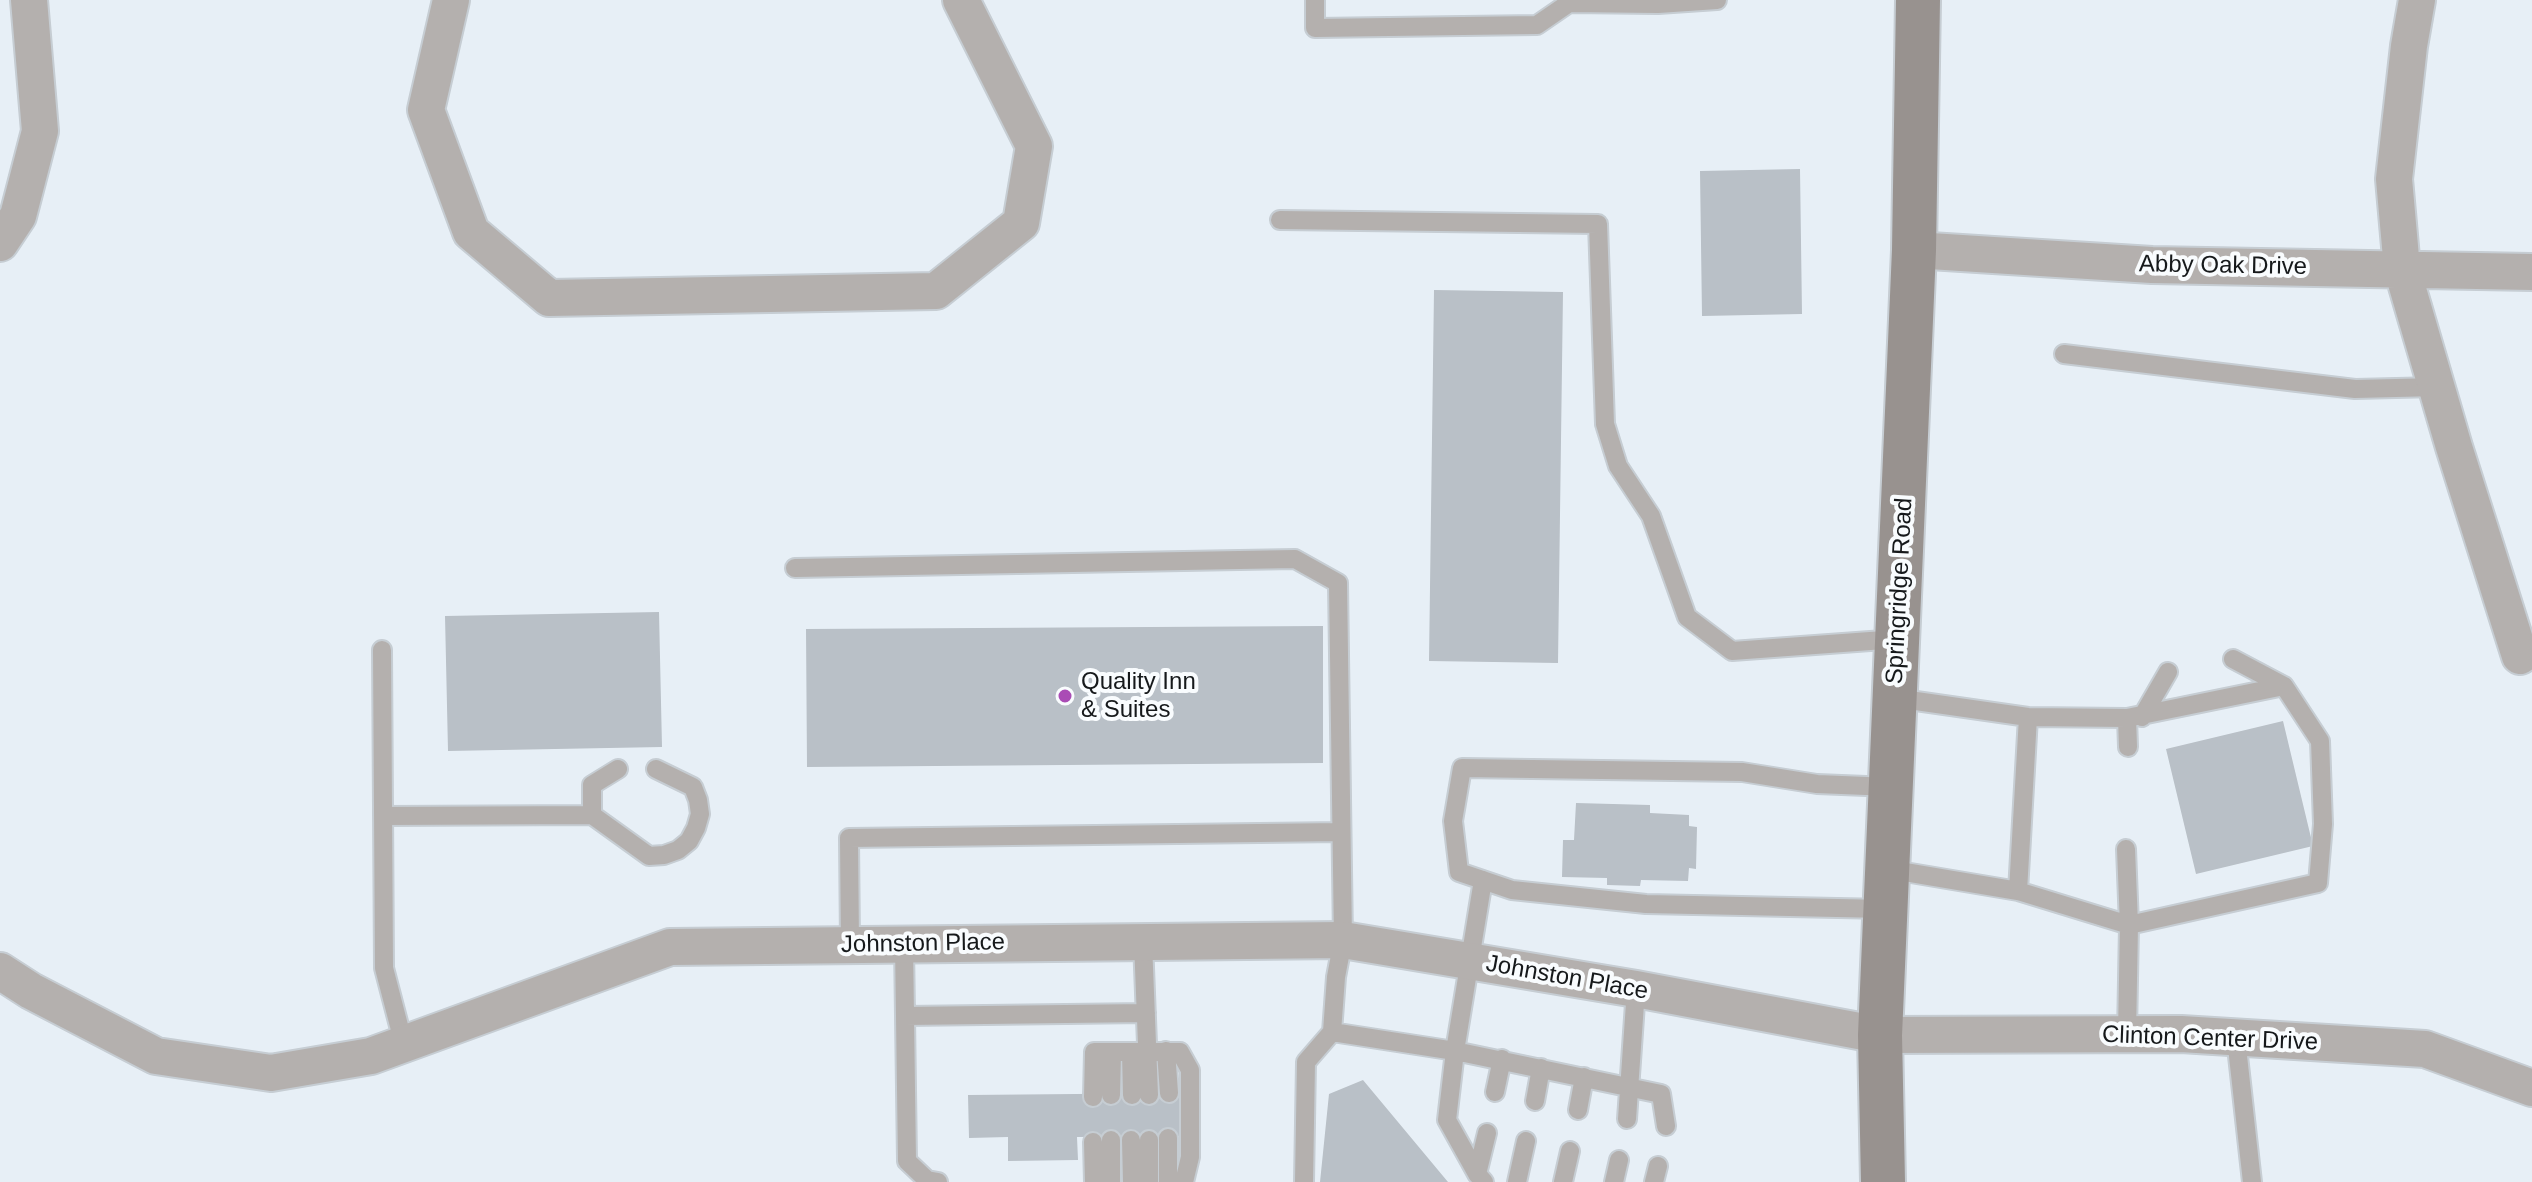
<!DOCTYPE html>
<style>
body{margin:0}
canvas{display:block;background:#e7eff6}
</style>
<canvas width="2532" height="1182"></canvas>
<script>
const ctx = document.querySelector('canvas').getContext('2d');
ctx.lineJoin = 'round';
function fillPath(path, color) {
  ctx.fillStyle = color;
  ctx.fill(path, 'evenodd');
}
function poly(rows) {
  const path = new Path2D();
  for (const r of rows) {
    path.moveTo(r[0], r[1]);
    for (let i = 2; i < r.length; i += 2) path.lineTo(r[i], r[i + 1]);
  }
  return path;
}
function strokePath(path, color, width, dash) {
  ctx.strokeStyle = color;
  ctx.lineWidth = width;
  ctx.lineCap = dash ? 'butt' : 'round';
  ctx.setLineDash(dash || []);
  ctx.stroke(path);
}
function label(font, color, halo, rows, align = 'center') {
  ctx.font = font + ' Helvetica,sans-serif';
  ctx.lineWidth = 8;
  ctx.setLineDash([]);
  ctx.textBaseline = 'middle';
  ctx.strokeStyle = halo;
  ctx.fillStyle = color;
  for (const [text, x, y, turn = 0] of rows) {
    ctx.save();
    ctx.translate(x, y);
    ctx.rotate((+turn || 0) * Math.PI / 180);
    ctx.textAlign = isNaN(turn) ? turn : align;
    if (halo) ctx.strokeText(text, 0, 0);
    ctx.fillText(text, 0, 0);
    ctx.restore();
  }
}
fillPath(poly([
 [1800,169,1802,314,1702,316,1700,171],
 [1434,290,1563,292,1558,663,1429,661],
 [659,612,662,747,448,751,445,616],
 [1323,626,1323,763,807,767,806,629],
 [2283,721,2313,846,2196,874,2166,749],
 [1576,803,1650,805,1650,813,1689,815,1689,826,1697,827,1696,869,1689,868,1688,881,1641,880,1640,886,1607,885,1607,878,1562,877,1563,840,1574,840],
 [1363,1080,1448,1182,1320,1182,1329,1094],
 [1185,1093,1186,1136,1077,1137,1078,1160,1008,1161,1008,1137,969,1138,968,1095]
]), '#b9c0c7');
const lane = poly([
 [1315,0,1315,28,1537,25,1569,3,1658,4,1717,0],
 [1280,220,1598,224,1605,424,1618,466,1651,516,1687,617,1732,651,1898,639],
 [2064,354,2355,389,2437,387],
 [795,568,1295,559,1338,583,1343,940,1336,977,1332,1032,1306,1062,1304,1182],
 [382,650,384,968,404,1045],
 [2233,659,2284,686],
 [1895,698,2028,717,2127,718,2284,686,2320,741,2323,824,2318,883,2129,925,2127,1034],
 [2142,717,2168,672],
 [2127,718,2128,747],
 [618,769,592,785,592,815,649,856,664,855,678,850,689,841,696,828,700,814,698,800,693,787,656,769],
 [383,816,592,815],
 [1887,869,2018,891,2129,925,2126,849],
 [1483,880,1455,1051,1661,1094,1666,1126],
 [2018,891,2028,717],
 [1885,909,1646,904,1512,890,1459,872,1453,821,1462,768,1742,772,1817,784,1891,787],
 [1143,942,1149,1095],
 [904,944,907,1161,927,1180,938,1182],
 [850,945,849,838,1341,832],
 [905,1016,1146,1013],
 [1332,1032,1455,1051,1447,1120,1477,1174,1484,1182],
 [2236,1038,2252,1182],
 [1166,1051,1169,1093],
 [1131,1052,1132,1095],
 [1495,1092,1502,1059],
 [1111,1095,1112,1052],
 [1093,1097,1094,1052,1180,1052,1190,1070,1190,1157,1184,1182],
 [1535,1101,1541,1068],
 [1578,1110,1584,1077],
 [1627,1119,1636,989],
 [1131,1140,1132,1182],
 [1093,1142,1094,1182],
 [1477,1174,1487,1133],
 [1111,1182,1111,1140],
 [1149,1182,1149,1140],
 [1168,1182,1168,1138],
 [1517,1182,1526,1141],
 [1563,1182,1570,1151],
 [1614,1182,1619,1160],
 [1654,1182,1658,1166]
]);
const street = poly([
 [451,0,426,110,471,232,549,298,936,291,1021,223,1034,146,961,0],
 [2417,0,2409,46,2394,179,2402,269,2454,447,2520,656],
 [0,243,18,216,40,131,29,0],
 [1914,250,2152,265,2532,272],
 [0,971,31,991,156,1056,271,1073,371,1056,670,947,1343,940,1636,989,1880,1035,2181,1034,2425,1049,2532,1088]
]);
const secondary = poly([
 [1883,1182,1880,1035,1914,250,1918,0]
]);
strokePath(lane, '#c6cdd3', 22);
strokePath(street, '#c6cdd3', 40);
strokePath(secondary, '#c6cdd3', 48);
strokePath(lane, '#b4b0ae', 18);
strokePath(street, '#b4b0ae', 36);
strokePath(secondary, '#98928f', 44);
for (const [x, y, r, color] of [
 [1065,696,8,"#aa4cb5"]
]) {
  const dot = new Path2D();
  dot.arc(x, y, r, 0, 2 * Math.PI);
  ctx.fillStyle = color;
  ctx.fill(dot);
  strokePath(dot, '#f9fcfe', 3);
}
label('24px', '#16191b', '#f9fcfe', [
 ["Abby Oak Drive",2223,266,1],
 ["Springridge Road",1900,591,-87],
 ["Johnston Place",923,944,-1],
 ["Johnston Place",1567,978,10],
 ["Clinton Center Drive",2210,1039,2]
]);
label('24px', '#16191b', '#f9fcfe', [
 ["Quality Inn",1081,682],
 ["& Suites",1081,710]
], 'left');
</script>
